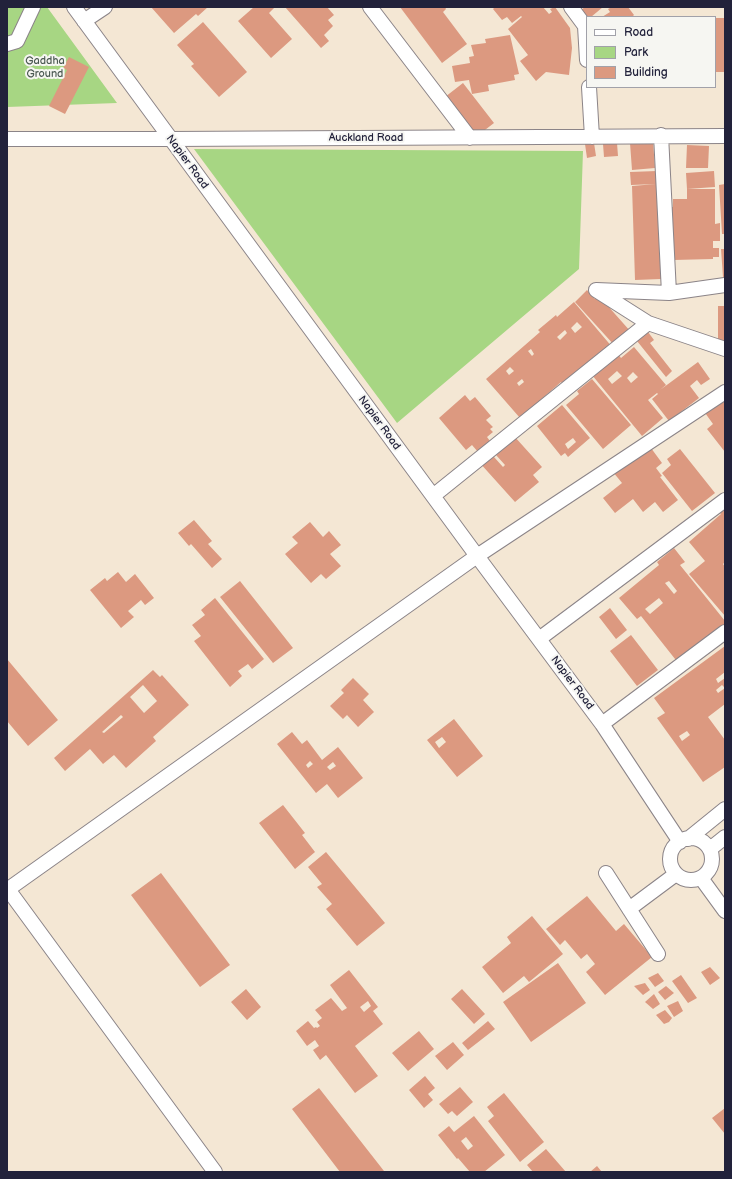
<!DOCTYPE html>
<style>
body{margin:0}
#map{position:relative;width:732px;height:1179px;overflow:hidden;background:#f4e7d4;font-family:"Balsamiq Sans",sans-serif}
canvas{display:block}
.frame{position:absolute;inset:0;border:8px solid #22223b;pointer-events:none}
.legend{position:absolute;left:586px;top:16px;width:130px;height:72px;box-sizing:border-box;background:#f6f6f2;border:1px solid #a1a1a9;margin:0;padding:5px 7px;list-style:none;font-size:12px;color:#22223b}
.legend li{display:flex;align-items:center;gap:8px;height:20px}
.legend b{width:20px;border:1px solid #a1a1a9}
</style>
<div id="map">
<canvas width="732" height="1179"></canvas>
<div class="frame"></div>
<ul class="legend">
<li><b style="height:5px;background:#fff"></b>Road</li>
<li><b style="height:11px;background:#a7d683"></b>Park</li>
<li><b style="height:11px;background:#dc9980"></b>Building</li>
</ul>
</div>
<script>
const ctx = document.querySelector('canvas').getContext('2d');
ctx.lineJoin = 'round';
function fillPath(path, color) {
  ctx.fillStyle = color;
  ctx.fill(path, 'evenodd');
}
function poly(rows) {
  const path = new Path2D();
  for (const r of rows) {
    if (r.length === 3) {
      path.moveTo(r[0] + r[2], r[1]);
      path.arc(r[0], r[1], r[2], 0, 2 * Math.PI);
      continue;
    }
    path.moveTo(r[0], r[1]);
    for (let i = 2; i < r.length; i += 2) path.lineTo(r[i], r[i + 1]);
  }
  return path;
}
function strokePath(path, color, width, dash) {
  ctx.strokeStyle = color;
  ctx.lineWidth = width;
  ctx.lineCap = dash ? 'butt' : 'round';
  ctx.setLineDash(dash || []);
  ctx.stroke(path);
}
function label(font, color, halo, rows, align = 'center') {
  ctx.font = font + ' "Balsamiq Sans",sans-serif';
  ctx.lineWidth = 4;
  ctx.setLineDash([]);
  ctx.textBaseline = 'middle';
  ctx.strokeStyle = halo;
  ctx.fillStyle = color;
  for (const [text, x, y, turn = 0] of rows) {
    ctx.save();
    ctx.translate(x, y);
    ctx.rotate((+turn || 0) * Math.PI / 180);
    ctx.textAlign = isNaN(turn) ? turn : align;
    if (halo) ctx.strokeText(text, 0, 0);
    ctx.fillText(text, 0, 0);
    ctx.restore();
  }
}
fillPath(poly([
 [7,7,47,7,117,103,7,107],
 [194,149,583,151,579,269,397,423]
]), '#a7d683');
fillPath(poly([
 [151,7,208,7,198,16,196,14,174,33],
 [254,7,275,7,269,13,292,39,271,58,238,21],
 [285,7,327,7,334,15,328,20,333,26,324,35,329,41,321,48],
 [400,7,445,7,446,9,443,12,467,44,442,63],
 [495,7,543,7,549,14,552,12,550,9,555,7,570,28,572,48,569,75,546,72,536,81,520,61,528,55,508,29,522,17,521,16,512,23,507,17,502,20,493,9],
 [585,7,603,7,591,17,588,17,581,10],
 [612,7,628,7,634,15,632,17,602,17,610,12,608,9],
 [715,18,725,18,725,72,715,72],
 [203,22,247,72,219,97,191,66,194,64,177,45],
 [510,35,519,74,514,75,515,80,488,85,489,91,472,94,469,80,455,82,452,66,470,63,469,57,474,56,471,45,486,43,485,39],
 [69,57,89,67,65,114,49,106,67,70,63,68],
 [463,83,494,123,481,133,477,130,462,141,467,126,436,104],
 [653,141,655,168,632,170,630,143],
 [594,143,596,156,587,158,585,144],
 [617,143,618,156,604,157,603,144],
 [687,145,709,146,708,168,686,168],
 [657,171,661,279,635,280,632,186,656,184,631,185,630,172],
 [714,171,715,187,687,189,686,173],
 [725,184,725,234,722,234,719,185],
 [687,189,715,189,715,224,720,223,720,241,713,241,713,248,719,248,719,257,713,257,713,259,674,260,674,242,667,242,666,207,673,207,673,199,687,199],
 [721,249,725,249,725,277,723,277],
 [587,290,595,299,599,296,631,332,615,346,575,302],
 [574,302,613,348,565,386,561,382,520,418,486,379,540,332,538,330,556,315,557,317],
 [577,322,582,327,575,333,571,328],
 [565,330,567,333,560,340,557,337],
 [531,349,534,354,532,356,528,351],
 [510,367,514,371,509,375,506,371],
 [522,379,524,382,519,386,517,383],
 [718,306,725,306,725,351,718,346],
 [648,332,654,340,650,343,672,371,666,377,637,341],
 [634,347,666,385,660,390,698,362,710,379,701,385,697,380,690,386,699,398,669,421,652,399,658,394,657,393,648,400,663,418,642,436,592,375,618,354,621,358],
 [617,371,622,376,612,384,608,379],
 [633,372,638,377,631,383,627,378],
 [592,379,631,425,603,449,566,405,579,394,577,391],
 [725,385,725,452,707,429,713,424,703,410],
 [465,395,470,401,475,397,491,416,486,420,493,427,490,429,493,432,487,437,490,441,478,452,472,445,466,450,439,418],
 [562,405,590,438,568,457,565,453,561,456,537,426],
 [573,438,576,442,568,449,565,444],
 [514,436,542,467,533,475,539,482,515,502,479,462],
 [496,455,505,465,503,467,494,457],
 [651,448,662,463,656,468,662,476,660,477,678,500,663,512,655,502,643,512,633,499,615,513,603,498,622,483,613,472],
 [680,449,715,493,692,511,662,473,671,465,667,459],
 [725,506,725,562,723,564,725,567,725,616,689,574,705,561,689,542,721,514,719,512],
 [194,520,212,541,208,544,222,559,212,568,191,544,189,546,178,533],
 [310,522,323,537,329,531,341,545,330,554,341,566,326,579,321,574,311,583,285,554,298,543,292,537],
 [674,548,685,562,680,565,725,621,725,626,679,664,641,616,637,619,619,598,659,565,657,562],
 [669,581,677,591,674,594,665,583],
 [659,598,663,603,650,614,645,609],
 [118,572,126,582,135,574,154,598,145,605,141,600,128,611,134,617,121,628,90,590,105,578,107,581],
 [240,581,293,648,273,663,220,597],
 [215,598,264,659,252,669,248,664,238,671,242,676,230,687,194,641,201,636,192,625,205,615,201,610],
 [610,608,627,630,616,639,599,617],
 [631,635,658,670,637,686,610,651],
 [725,646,725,672,716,679,718,683,725,678,725,704,708,717,725,740,725,767,703,782,657,718,665,713,654,698],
 [722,685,725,688,718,693,716,690],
 [687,731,690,735,682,741,679,736],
 [7,659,58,720,28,746,7,721],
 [153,670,160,677,162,675,189,705,153,737,156,741,126,768,114,755,103,764,90,749,65,771,54,758],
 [143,685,157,701,144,713,130,697],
 [121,715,123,717,104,733,102,732],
 [353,678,369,694,363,700,374,712,358,727,347,715,343,719,330,706,344,693,341,690],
 [454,719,483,756,457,777,427,740],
 [442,737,446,742,439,748,435,742],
 [292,732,302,744,307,740,322,760,338,747,363,778,338,798,327,784,316,793,277,744],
 [310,761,313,764,308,768,306,765],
 [333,762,336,766,330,770,327,767],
 [283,805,305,833,302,835,315,852,295,869,259,823],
 [326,852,385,923,357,946,326,909,332,904,317,887,322,884,308,867],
 [161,873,230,965,200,987,131,895],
 [587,896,616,931,624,924,652,957,605,995,586,972,595,964,587,954,581,959,565,940,560,945,546,929],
 [532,916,563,954,529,982,524,976,503,993,482,967,511,943,507,937],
 [558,963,586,1003,531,1042,503,1002],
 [710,967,720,978,710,985,701,972],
 [349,970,378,1007,373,1011,383,1024,355,1046,378,1076,355,1093,326,1055,320,1060,313,1050,319,1046,315,1040,307,1046,296,1031,308,1021,314,1028,316,1027,317,1028,320,1026,317,1022,322,1018,315,1010,331,998,342,1011,347,1008,330,985],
 [368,1001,371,1006,364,1012,360,1007],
 [658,973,664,981,655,987,648,978],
 [681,975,697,998,688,1003,672,981],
 [645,983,650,990,643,995,634,986],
 [666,986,674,993,665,1000,658,992],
 [246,989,261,1007,247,1020,231,1002],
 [462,989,485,1014,474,1024,451,999],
 [654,994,660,1004,653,1009,645,1002],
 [678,1001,683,1011,674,1017,667,1006],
 [665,1010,672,1018,669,1022,664,1024,656,1015],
 [488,1021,495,1029,468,1050,462,1043],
 [419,1031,434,1049,408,1071,392,1053],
 [453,1042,464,1055,447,1070,435,1056],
 [425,1076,435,1088,428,1094,433,1100,424,1108,409,1090],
 [460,1087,473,1102,457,1116,452,1111,448,1114,439,1104],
 [319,1088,384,1171,382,1172,340,1172,292,1109],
 [504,1093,544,1142,520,1162,488,1121,494,1116,487,1107],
 [725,1108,725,1134,712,1118],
 [474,1116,505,1155,484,1172,470,1172,458,1158,457,1159,438,1135,449,1126,454,1132],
 [466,1137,473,1146,468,1150,461,1141],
 [546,1149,566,1172,533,1172,527,1165],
 [597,1166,602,1172,590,1172]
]), '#dc9980');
const minor = poly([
 [74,7,477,556,602,724,680,842],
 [370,7,470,138],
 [571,7,585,26,587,60],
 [84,21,105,7],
 [7,44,17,41,33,7],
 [589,87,592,137],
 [661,135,669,293],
 [7,139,171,139,725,136],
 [725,285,669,293,596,290,648,323,725,349],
 [433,496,648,323],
 [539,639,725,500],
 [602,724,725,632],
 [691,859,21],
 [688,839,725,809],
 [710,849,725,837],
 [606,873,658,954],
 [701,878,725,911],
 [7,888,215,1172],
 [7,890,477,556,725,392],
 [629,909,676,874]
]);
strokePath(minor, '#8b8488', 16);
strokePath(minor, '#fff', 14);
label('11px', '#4a5851', '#f6f6f2', [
 ["Gaddha",45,61],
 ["Ground",45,74]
]);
label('11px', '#22223b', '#f6f6f2', [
 ["Auckland Road",366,138],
 ["Napier Road",187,162,54],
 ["Napier Road",379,423,54],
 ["Napier Road",572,683,53]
]);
</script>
